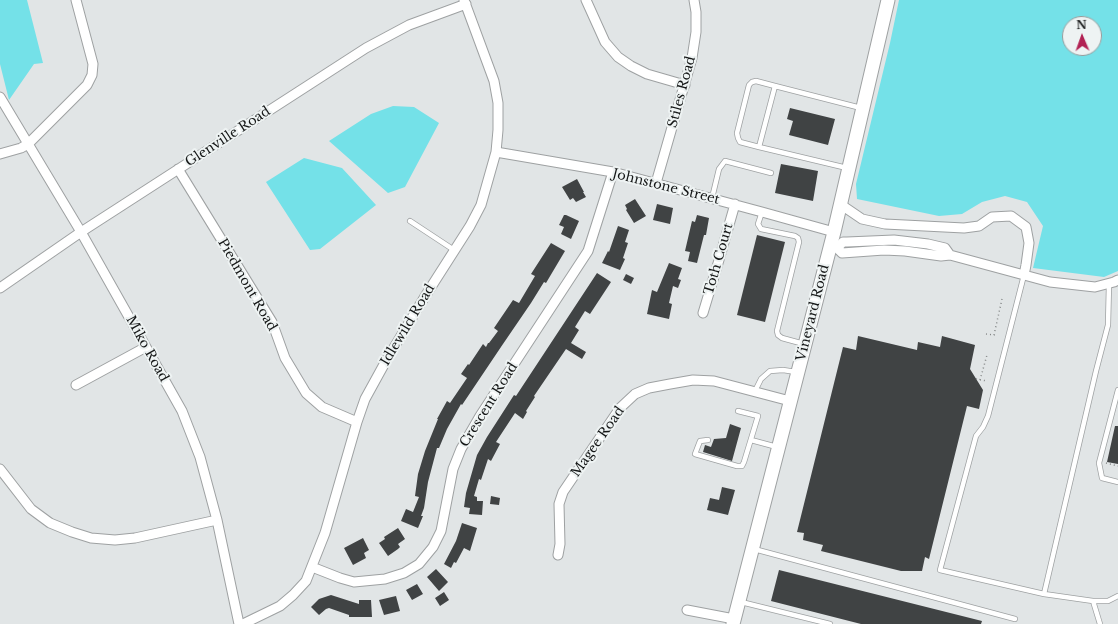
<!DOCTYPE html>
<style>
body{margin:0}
#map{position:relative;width:1118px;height:624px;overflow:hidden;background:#e1e5e6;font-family:"Libre Baskerville",serif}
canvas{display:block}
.north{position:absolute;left:1062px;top:16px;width:40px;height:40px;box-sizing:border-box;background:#eef3f3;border:1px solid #979b9b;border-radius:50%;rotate:358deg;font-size:11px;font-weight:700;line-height:16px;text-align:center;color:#151717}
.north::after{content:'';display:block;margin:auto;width:14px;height:18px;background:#b12153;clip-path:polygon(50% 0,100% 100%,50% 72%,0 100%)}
</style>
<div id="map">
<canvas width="1118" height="624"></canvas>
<div class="north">N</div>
</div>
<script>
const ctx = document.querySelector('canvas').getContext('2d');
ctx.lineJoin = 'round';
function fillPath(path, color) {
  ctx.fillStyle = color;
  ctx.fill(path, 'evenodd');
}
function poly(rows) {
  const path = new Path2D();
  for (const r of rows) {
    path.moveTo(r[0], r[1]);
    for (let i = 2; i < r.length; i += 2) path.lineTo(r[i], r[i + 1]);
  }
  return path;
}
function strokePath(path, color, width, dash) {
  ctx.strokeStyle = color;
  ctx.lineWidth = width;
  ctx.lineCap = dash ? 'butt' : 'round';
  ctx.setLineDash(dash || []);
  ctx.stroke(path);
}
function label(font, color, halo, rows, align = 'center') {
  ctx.font = font + ' "Libre Baskerville",serif';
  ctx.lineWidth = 4;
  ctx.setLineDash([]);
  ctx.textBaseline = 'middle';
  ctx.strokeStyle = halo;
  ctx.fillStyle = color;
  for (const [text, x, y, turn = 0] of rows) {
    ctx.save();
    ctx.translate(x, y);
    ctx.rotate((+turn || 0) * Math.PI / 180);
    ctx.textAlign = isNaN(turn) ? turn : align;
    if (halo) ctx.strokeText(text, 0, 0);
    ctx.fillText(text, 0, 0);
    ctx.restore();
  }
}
fillPath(poly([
 [0,0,27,0,43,63,34,64,9,100,0,64],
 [899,0,1118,0,1118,271,1104,277,1033,268,1043,226,1027,202,1005,196,982,202,962,214,939,216,857,199,856,184,890,43],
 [1070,24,1094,24,1094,48,1070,48],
 [393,106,414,107,439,123,405,187,388,193,329,141,371,114],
 [304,158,342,168,376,205,320,249,310,250,266,182]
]), '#74e1e8');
fillPath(poly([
 [790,108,835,119,828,145,789,135,793,121,787,119],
 [781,164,818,171,813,201,775,193],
 [577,179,584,192,583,192,586,197,576,202,573,198,570,200,562,187],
 [635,199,646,216,634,223,626,210,627,209,625,205],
 [657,204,673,208,670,224,653,220],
 [564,215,566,215,579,221,571,239,561,234,564,227,559,225],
 [697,215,709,218,706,235,704,235,697,263,688,261,690,252,685,251,692,221,695,222],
 [618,226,629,230,625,242,628,243,623,258,625,259,620,270,602,263,608,251,609,252],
 [757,235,785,242,765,322,737,315],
 [551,243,565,251,546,283,544,282,531,303,503,344,462,405,461,404,447,429,439,448,437,448,428,482,424,508,421,516,423,516,418,528,401,521,406,509,413,512,419,497,415,496,418,474,425,451,438,419,437,419,447,401,450,403,467,378,461,374,468,364,469,365,483,344,486,347,488,343,489,343,498,331,494,328,513,300,519,303,535,276,531,274],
 [669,263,682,268,678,279,681,280,678,288,673,286,669,303,672,304,669,319,647,314,652,290,657,292],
 [597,273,611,282,590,314,585,311,575,327,579,330,571,343,586,352,582,359,566,349,534,396,535,397,526,411,527,412,523,419,515,413,496,442,500,444,491,461,488,459,481,480,479,479,474,496,477,497,477,501,483,501,482,515,469,514,470,508,464,507,466,493,477,455,487,437,514,395,516,396],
 [626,274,634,278,631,284,623,280],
 [858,336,917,350,918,342,940,347,942,336,975,345,970,369,983,390,979,409,967,406,929,559,925,557,922,571,901,571,821,551,823,545,803,540,804,533,797,532,843,347,856,350],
 [730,424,741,428,732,461,703,452,705,445,711,447,714,439,726,438],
 [1115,426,1118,426,1118,464,1107,462],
 [722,487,735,490,728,515,707,510,710,498,719,500],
 [491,496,500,498,499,505,490,504],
 [462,523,477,528,470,551,464,548,456,563,454,562,451,568,444,564,456,541],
 [398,528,405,539,398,544,400,547,398,549,388,556,379,543,385,539,384,537],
 [363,538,369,550,364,553,366,558,353,565,344,548],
 [436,569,448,582,439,591,427,577],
 [779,570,982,621,981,624,861,624,771,601],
 [417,584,423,594,412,600,406,590],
 [444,592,449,600,440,606,435,598],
 [331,595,359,604,359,600,371,600,372,617,349,617,349,615,329,608,326,609,319,615,311,607,319,599],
 [396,596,400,611,384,615,379,600]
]), '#404344');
const lane = poly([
 [775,86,759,147,740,142,738,138,737,133,749,85,752,82,756,81,775,86,861,108],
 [759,147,847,168],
 [712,198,719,169,725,161,771,173],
 [762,212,758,224,761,229,795,236,798,238,799,242,777,331,778,335,782,338,804,344],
 [410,221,454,250],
 [1024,275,988,416,983,427,976,436,940,570,1044,594,1093,601,1108,601,1118,596],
 [1118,390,1099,463,1102,478,1118,482],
 [755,391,761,379,770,371,783,370,796,372],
 [708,440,700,441,695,454,737,466,742,466,744,462,758,416,738,411],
 [751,440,777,447],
 [754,549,1015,619],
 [1044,594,1096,371,1108,325,1109,284],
 [1093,601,1100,624],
 [741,602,830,624]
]);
const street = poly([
 [586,0,605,42,618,57,631,66,647,74,685,85],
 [0,97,81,232,182,411,200,457,217,520,239,624],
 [496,152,613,172,762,212,834,232],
 [0,154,21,148,28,144,87,85,92,75,93,64,76,0],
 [178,169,272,322,285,358,306,393,322,407,357,422],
 [656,183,692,58,696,32,696,12,694,0],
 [840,204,862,219,885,224,964,228,979,226,992,217,1011,216,1026,227,1029,243,1026,265,1024,275],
 [832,248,837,248,843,242,847,242,894,240,928,244,945,248,950,255],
 [837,248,842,253,884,250,905,251,941,256,950,255,1050,282,1095,287,1114,282,1118,280],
 [0,288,81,232,366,48,409,25,466,4],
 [703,313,719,260,735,204],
 [76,385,146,347],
 [0,469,31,509,50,523,72,532,91,538,115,540,135,538,217,520],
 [558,555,560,544,559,504,563,492,620,408,635,394,649,388,670,384,693,380,714,381,790,401],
 [312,567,340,578,354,582,385,579,404,573,419,564,433,547,441,531,453,469,461,449,480,416,588,251,613,172],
 [687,610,734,619],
 [243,624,280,606,293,595,306,581,325,533,357,422,365,399,387,359,424,298,470,226,481,205,496,152,498,130,498,103,494,81,464,0]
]);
const secondary = poly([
 [733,624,834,232,888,0]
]);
strokePath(lane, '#9ea1a2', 6);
strokePath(street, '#9ea1a2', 11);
strokePath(secondary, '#9ea1a2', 15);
strokePath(poly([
 [986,334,994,335,1002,299],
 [976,379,987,381],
 [980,380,987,355],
 [1106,463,1118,466]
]), '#838686', 1.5, [1, 3]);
strokePath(lane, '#fff', 4.5);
strokePath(street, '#fff', 9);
strokePath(secondary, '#fff', 13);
label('13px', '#151717', '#eef3f3', [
 ["Stiles Road",682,92,-75],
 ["Glenville Road",228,137,-33],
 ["Johnstone Street",666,187,14],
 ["Toth Court",719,259,-74],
 ["Piedmont Road",247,285,60],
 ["Vineyard Road",813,313,-76],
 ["Idlewild Road",408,325,-59],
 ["Miko Road",147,349,61],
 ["Crescent Road",489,405,-58],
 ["Magee Road",598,442,-55]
]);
</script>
